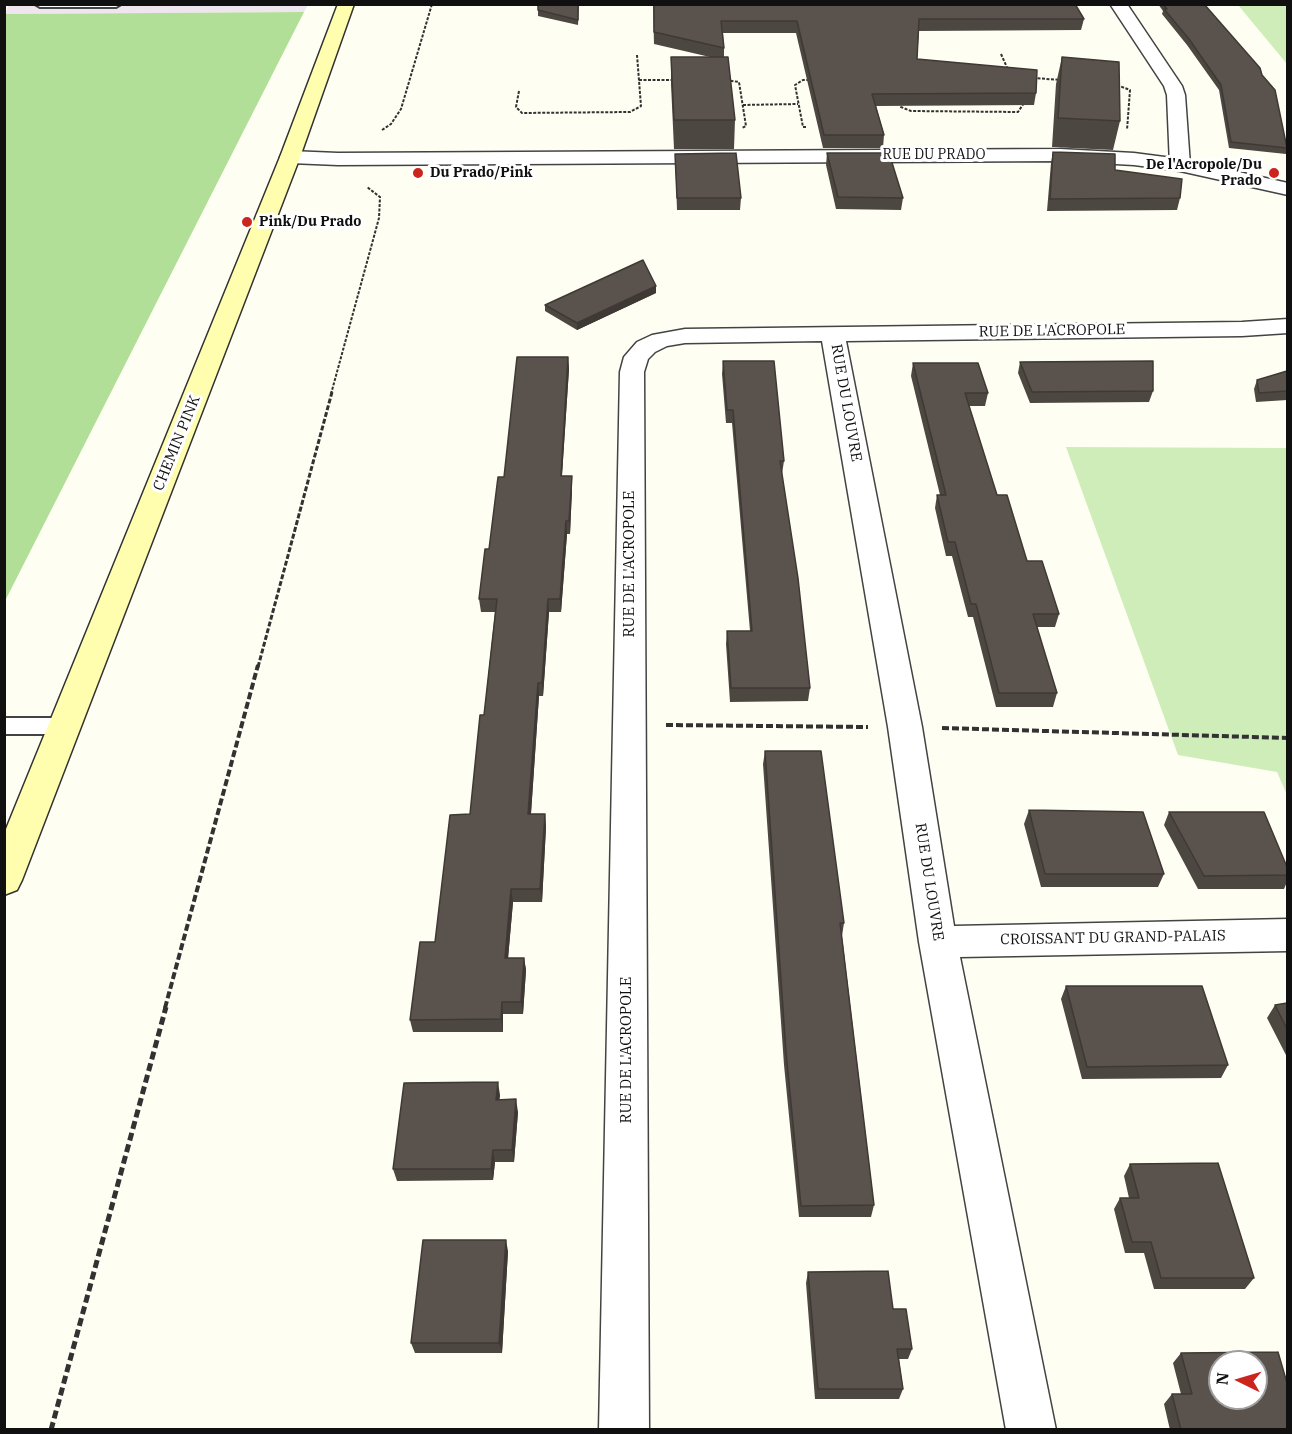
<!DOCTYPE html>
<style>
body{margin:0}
#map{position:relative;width:1292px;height:1434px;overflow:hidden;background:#fffef3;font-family:"IBM Plex Serif",serif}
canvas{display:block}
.frame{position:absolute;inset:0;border:6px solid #101010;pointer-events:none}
.north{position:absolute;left:1208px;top:1350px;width:60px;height:60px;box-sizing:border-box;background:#fff;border:2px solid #9f9f9f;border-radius:50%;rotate:275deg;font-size:16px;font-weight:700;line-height:24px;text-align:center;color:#101010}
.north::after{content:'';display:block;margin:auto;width:21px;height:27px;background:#cc251d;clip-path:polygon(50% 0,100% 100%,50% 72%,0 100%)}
</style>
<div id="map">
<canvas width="1292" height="1434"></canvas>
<div class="frame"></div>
<div class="north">N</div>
</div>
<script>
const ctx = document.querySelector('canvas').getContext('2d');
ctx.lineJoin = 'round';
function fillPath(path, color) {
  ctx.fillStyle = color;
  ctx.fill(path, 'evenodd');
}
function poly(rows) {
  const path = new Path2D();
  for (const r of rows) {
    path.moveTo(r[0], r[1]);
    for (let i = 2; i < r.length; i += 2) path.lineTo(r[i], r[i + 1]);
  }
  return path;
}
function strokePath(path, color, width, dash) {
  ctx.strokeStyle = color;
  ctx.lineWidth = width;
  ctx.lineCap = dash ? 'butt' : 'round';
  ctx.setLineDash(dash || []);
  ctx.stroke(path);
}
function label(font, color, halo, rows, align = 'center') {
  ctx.font = font + ' "IBM Plex Serif",serif';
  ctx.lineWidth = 6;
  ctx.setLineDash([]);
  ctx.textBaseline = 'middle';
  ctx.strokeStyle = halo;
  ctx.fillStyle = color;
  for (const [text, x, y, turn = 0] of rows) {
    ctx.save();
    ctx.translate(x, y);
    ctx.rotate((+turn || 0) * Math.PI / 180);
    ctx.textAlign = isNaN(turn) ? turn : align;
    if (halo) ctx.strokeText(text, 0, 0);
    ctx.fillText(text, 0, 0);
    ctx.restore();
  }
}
fillPath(poly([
 [9,4,308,5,304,12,5,14]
]), '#efe5ef');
fillPath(poly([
 [1238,5,1287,5,1287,64],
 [1066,447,1287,448,1287,795,1277,772,1178,755]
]), '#cfedb9');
fillPath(poly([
 [304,12,5,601,5,14]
]), '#b1df97');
const service = poly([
 [35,4,121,4,116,7,40,7,35,4],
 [4,718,65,718,73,720,76,726,73,732,65,734,4,734,4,718]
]);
const minor = poly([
 [1110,4,1127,4,1182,86,1185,95,1190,165,1187,169,1173,169,1170,165,1167,95,1164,86,1110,4],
 [1288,319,1288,333,1242,336,846,341,922,727,954,926,1288,919,1288,951,960,957,1056,1430,1006,1430,919,942,888,727,822,341,685,343,667,346,655,352,648,359,644,372,649,1430,599,1430,620,372,624,357,637,342,652,335,685,329,1242,322,1288,319]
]);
const tertiary = poly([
 [1060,149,1134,153,1180,159,1288,183,1288,195,1180,171,1134,165,1060,161,338,165,290,163,283,161,280,157,283,153,290,151,338,153,1060,149]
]);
const secondary = poly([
 [338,4,354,4,300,157,22,880,17,890,4,895,4,834,280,157,338,4]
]);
strokePath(service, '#434343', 4);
strokePath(minor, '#434343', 3);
strokePath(tertiary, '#434343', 3);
strokePath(secondary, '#323232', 3);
strokePath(poly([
 [1001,54,1009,72],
 [1033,78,1062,80],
 [639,80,674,80],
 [726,80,739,82,746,126,742,128],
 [1117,85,1130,90,1127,130],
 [519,91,516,107,522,113,630,112,641,106,637,55],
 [900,102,901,107,911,111,1018,112,1024,103],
 [743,105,798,104],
 [806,127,803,127,795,85,803,80,810,80],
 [382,130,391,124,401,109,432,4],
 [331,394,379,218,380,197,367,187]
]), '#323232', 2, [3, 1.5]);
strokePath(poly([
 [258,667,332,392]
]), '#323232', 3, [5, 2]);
strokePath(poly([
 [666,725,868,727],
 [942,728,1288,738],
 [165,1008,258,665]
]), '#323232', 4, [7, 3]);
strokePath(poly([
 [51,1430,166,1007]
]), '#323232', 5, [8, 4]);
fillPath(service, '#fff');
fillPath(minor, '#fff');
fillPath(tertiary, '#fff');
fillPath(secondary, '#fffeae');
fillPath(poly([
 [579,4,578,25,538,16,538,10],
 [653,4,1084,19,1081,30,919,31,917,59,1036,93,1034,105,876,106,884,135,883,148,823,148,796,33,723,33,724,48,724,57,735,120,734,149,674,149,671,84,671,57,710,57,654,44],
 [1158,4,1204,4,1262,75,1287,145,1286,154,1229,148,1219,90,1187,45,1162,14,1163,11],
 [1062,57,1120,121,1113,150,1052,147,1056,84],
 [1053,152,1115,170,1180,198,1177,210,1047,211,1051,163],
 [827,153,903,198,901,210,836,209,826,165],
 [675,154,741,198,740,210,677,210],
 [656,293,577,330,545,311,545,305],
 [568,357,569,369,562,476,572,489,570,534,567,534,561,612,549,612,543,696,539,696,531,814,545,814,546,827,542,902,513,902,508,958,524,958,526,970,523,1014,503,1014,503,1032,413,1032,410,1020,435,942,470,814,484,715,495,612,481,612,479,599,504,477],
 [723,361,784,461,782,474,810,688,808,701,730,702,726,644,727,631,750,631,732,423,726,423,722,374],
 [1020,362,1153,391,1149,402,1030,403,1018,373],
 [913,363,988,393,985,406,969,406,997,495,1027,561,1059,614,1055,627,1037,627,1057,693,1053,707,996,707,973,617,968,617,952,556,946,556,935,508,937,495,940,495,911,376],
 [1287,371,1287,400,1256,402,1254,389,1257,380],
 [765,751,844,923,842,936,874,1205,871,1217,799,1217,784,1065,763,764],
 [1029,810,1164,874,1158,887,1041,887,1024,824],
 [1169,812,1287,867,1287,882,1284,889,1198,889,1164,825],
 [1066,986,1228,1065,1221,1078,1082,1079,1061,999],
 [1287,1003,1287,1057,1267,1018,1275,1005],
 [500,1095,499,1100,518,1112,514,1162,495,1162,493,1180,397,1181,393,1169],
 [1130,1164,1254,1278,1245,1289,1154,1289,1144,1253,1125,1253,1114,1209,1120,1198,1129,1198,1124,1176],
 [508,1251,502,1353,415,1353,411,1343],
 [808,1272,893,1309,912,1349,908,1359,899,1359,903,1389,899,1399,815,1399,806,1283],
 [1181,1353,1287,1430,1170,1430,1164,1404,1172,1394,1181,1394,1173,1363]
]), '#4d4741');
fillPath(poly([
 [656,286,656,293,577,330,577,323],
 [568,357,569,369,561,489,561,476],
 [572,476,572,489,570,534,569,521],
 [566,521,567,534,561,612,560,599],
 [548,599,549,612,543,696,542,683],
 [538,683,539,696,530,827,528,814],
 [545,814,546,827,542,902,540,889],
 [511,889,513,902,507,970,505,958],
 [524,958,526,970,523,1014,521,1002],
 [502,1002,503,1014,503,1032,501,1019],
 [498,1082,500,1095,498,1112,496,1100],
 [516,1099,518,1112,514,1162,512,1150],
 [493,1150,495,1162,493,1180,491,1169],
 [506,1240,508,1251,502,1353,499,1343]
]), '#3f3935');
const building = poly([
 [538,4,578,4,578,20,538,10,538,4],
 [654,4,1075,4,1084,19,919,19,917,59,1037,70,1036,93,872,94,884,135,824,135,797,21,721,21,724,48,654,32,654,4],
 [1163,4,1204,4,1260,68,1262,75,1275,90,1287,148,1231,142,1221,85,1189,39,1164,9,1167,9,1163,4],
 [671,57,728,57,735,120,674,120,671,57],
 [1062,57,1119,62,1120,121,1058,118,1062,57],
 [1053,152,1115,154,1115,170,1182,179,1180,198,1050,199,1053,152],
 [736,153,741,198,677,198,675,154,736,153],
 [827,153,889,153,903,198,838,197,827,153],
 [643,260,656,286,577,323,545,305,643,260],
 [517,357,568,357,561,476,572,476,569,521,566,521,560,599,548,599,542,683,538,683,528,814,545,814,540,889,511,889,505,958,524,958,521,1002,502,1002,501,1019,410,1020,420,942,435,942,450,815,470,814,480,715,484,715,497,599,479,599,485,549,489,549,498,477,504,477,517,357],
 [723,361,774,361,784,461,780,461,798,578,810,688,731,688,727,631,752,631,733,410,727,410,723,361],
 [1153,361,1153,391,1032,392,1020,362,1153,361],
 [913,363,978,363,988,393,965,393,997,495,1007,495,1027,561,1042,561,1059,614,1033,614,1057,693,999,693,976,604,971,604,955,542,948,542,937,495,946,495,913,363],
 [1287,371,1287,391,1259,393,1257,380,1287,371],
 [765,751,821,751,844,923,840,923,874,1205,801,1206,786,1052,765,751],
 [1029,810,1143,812,1164,874,1045,874,1029,810],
 [1169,812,1264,812,1287,867,1287,875,1204,876,1169,812],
 [1066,986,1202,986,1228,1065,1087,1067,1066,986],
 [1287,1003,1287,1029,1275,1005,1287,1003],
 [498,1082,496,1100,516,1099,512,1150,493,1150,491,1169,393,1169,404,1083,498,1082],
 [1218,1163,1254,1278,1161,1278,1151,1242,1132,1242,1120,1198,1139,1198,1130,1164,1218,1163],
 [423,1240,506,1240,499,1343,411,1343,423,1240],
 [888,1271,893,1309,906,1309,912,1349,897,1349,903,1389,818,1389,808,1272,888,1271],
 [1278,1352,1287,1383,1287,1430,1181,1430,1172,1394,1192,1394,1181,1353,1278,1352],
 [1220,1362,1256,1362,1256,1398,1220,1398,1220,1362]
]);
fillPath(building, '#5a524c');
strokePath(building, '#3f3935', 1.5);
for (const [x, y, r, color] of [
 [418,173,6,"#cc251d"],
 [1274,173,6,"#cc251d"],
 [247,222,6,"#cc251d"]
]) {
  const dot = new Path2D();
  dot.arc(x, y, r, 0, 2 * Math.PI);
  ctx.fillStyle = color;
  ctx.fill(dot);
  strokePath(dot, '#fff', 2);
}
label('14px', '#101010', '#fff', [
 ["RUE DU PRADO",934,155]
]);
label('bold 14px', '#101010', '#fff', [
 ["De l'Acropole/Du",1262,165,"right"],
 ["Prado",1262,181,"right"],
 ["Du Prado/Pink",430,173],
 ["Pink/Du Prado",259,222]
], 'left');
label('15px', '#101010', '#fff', [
 ["RUE DE L'ACROPOLE",1052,331,-1],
 ["RUE DU LOUVRE",846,403,80],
 ["CHEMIN PINK",177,443,-68],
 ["RUE DE L'ACROPOLE",630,564,-90],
 ["RUE DU LOUVRE",929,882,81],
 ["CROISSANT DU GRAND-PALAIS",1113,938,-1],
 ["RUE DE L'ACROPOLE",627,1050,-90]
]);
</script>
